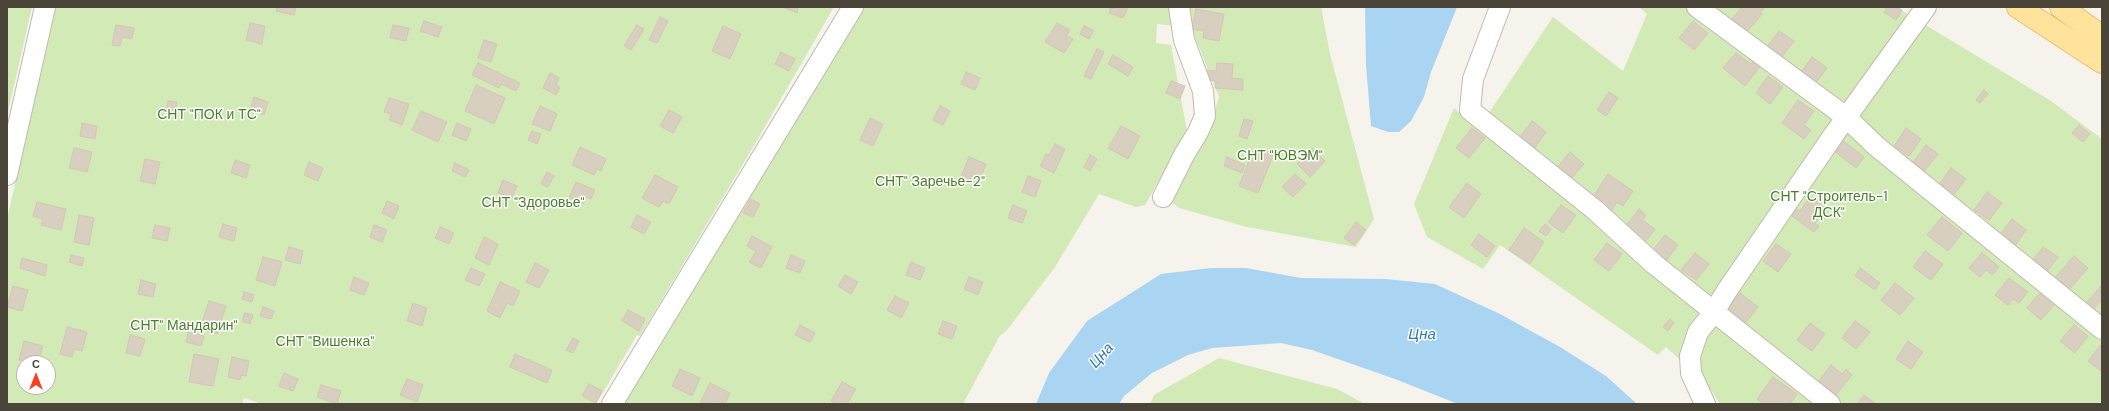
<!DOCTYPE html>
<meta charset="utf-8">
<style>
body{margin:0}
#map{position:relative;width:2109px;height:411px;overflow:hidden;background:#f6f3ec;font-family:"DM Sans",sans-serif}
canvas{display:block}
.frame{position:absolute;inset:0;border:8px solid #4b4439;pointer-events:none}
.north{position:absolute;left:16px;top:355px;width:40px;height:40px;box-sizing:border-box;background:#fff;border:1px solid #b7b4b0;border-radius:50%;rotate:0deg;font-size:11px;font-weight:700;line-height:16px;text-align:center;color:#4b4439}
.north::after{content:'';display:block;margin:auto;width:14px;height:18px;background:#fc3f1d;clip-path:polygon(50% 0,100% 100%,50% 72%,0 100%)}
</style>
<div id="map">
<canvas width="2109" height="411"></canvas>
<div class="frame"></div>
<div class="north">С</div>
</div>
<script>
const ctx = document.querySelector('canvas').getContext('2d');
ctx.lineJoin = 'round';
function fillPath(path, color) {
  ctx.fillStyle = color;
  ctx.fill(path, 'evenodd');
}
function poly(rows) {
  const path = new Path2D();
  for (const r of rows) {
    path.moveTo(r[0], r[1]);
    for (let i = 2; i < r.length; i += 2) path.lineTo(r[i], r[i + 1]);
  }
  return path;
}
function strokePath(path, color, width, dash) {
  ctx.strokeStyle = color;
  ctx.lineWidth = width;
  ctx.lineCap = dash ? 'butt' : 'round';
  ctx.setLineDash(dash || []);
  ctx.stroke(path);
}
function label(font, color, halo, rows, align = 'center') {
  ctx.font = font + ' "DM Sans",sans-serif';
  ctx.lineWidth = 3;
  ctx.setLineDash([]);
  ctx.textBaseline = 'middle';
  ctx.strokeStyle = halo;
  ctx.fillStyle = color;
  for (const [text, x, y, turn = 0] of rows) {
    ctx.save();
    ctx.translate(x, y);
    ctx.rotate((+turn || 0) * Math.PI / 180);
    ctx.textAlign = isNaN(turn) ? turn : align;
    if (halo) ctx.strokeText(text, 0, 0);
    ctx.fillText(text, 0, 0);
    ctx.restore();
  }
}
fillPath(poly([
 [7,7,32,7,7,116],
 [56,7,834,7,756,142,640,336,637,335,596,404,257,404,257,402,244,398,242,404,7,404,7,219],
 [24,363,48,363,48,387,24,387],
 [863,7,1321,7,1330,54,1374,219,1356,247,1247,227,1179,208,1169,200,1208,133,1219,97,1191,27,1157,24,1156,43,1171,45,1187,131,1145,205,1136,207,1099,194,1055,267,1007,330,999,337,963,404,622,404],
 [1639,7,1896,7,2051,101,2102,139,2102,404,1720,404,1707,384,1666,347,1658,355,1500,245,1483,269,1427,237,1414,204,1454,108,1480,131,1487,116,1553,17,1623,71,1647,14],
 [1219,358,1337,389,1365,404,1150,404,1154,395]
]), '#d2eab5');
fillPath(poly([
 [1365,7,1457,7,1431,72,1424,97,1411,121,1399,132,1388,132,1371,126,1366,65],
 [1211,268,1246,268,1301,278,1386,279,1435,284,1500,314,1560,347,1606,376,1637,404,1458,404,1395,379,1312,350,1281,343,1212,348,1188,355,1152,373,1124,396,1119,404,1036,404,1049,373,1087,321,1161,274]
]), '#a9d4f2');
const building = poly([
 [277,7,296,7,294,15,276,11,277,7],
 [783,7,798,7,797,13,783,7],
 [1111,7,1128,7,1123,18,1109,13,1111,7],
 [1742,7,1765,7,1760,13,1762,14,1746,33,1731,20,1742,7],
 [1887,7,1897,7,1902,10,1896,20,1884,12,1887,7],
 [1196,9,1224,14,1219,41,1203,38,1204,31,1192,29,1196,9],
 [660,17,668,21,657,43,649,40,660,17],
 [424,21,442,27,438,37,420,31,424,21],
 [1693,21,1708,33,1694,50,1679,38,1693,21],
 [250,23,265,26,262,44,246,40,250,23],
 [1057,23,1070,30,1066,36,1073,39,1064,53,1045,42,1057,23],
 [116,25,134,28,132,39,122,37,120,46,112,45,116,25],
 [393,25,409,28,406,41,390,38,393,25],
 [637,25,644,29,631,50,624,46,637,25],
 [723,26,741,34,730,59,712,51,723,26],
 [1084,26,1094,30,1089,39,1080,34,1084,26],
 [1779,31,1794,41,1781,58,1766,48,1779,31],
 [484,40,497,44,491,62,478,58,484,40],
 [1097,49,1104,52,1091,79,1084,76,1097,49],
 [781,52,795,59,789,71,775,64,781,52],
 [1736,53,1751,64,1755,58,1762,64,1745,86,1723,68,1736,53],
 [1113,55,1133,67,1128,76,1108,64,1113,55],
 [1812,57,1827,68,1814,85,1800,74,1812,57],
 [478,63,520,83,516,91,501,84,499,88,472,75,478,63],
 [1217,63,1233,64,1232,78,1243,79,1243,90,1215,88,1216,81,1205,80,1206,70,1216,71,1217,63],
 [966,72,980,78,975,90,961,84,966,72],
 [550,73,559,78,556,85,560,87,556,95,543,88,550,73],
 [1768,76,1783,87,1770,104,1756,93,1768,76],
 [1171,81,1185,86,1180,99,1166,93,1171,81],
 [476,85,505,98,494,124,465,111,476,85],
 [1984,90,1988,94,1980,103,1976,100,1984,90],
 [1609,92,1618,98,1606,116,1597,110,1609,92],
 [254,97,268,102,264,115,250,110,254,97],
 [389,98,409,104,402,125,389,120,391,114,384,112,389,98],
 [1798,100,1814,111,1804,125,1811,130,1804,139,1782,123,1798,100],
 [168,101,177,102,174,116,166,114,168,101],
 [540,106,557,114,550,131,532,124,540,106],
 [940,106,950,111,943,125,933,120,940,106],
 [669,110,682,117,673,133,660,126,669,110],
 [421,111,447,122,438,142,412,130,421,111],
 [870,118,883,124,873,146,860,140,870,118],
 [1244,119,1253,121,1247,139,1239,136,1244,119],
 [1532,121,1546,132,1534,149,1519,138,1532,121],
 [82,123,97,126,95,139,80,136,82,123],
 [457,123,471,129,466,141,452,135,457,123],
 [2079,125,2090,134,2083,142,2072,133,2079,125],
 [1121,126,1140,136,1128,159,1108,148,1121,126],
 [1472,128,1485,138,1469,158,1456,148,1472,128],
 [1906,128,1921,139,1909,156,1894,146,1906,128],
 [532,131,541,134,537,144,528,140,532,131],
 [1841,139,1864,157,1856,168,1833,150,1841,139],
 [1055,144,1065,149,1054,173,1040,166,1046,154,1049,155,1055,144],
 [1926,145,1938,154,1924,171,1913,162,1926,145],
 [580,147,606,159,601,171,597,169,594,175,572,165,580,147],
 [74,148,92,152,87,172,69,168,74,148],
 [1259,148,1274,153,1258,193,1239,186,1253,151,1257,153,1259,148],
 [1312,148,1325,161,1310,177,1297,164,1312,148],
 [1570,152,1584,164,1570,180,1556,169,1570,152],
 [1090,155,1097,159,1090,171,1084,167,1090,155],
 [969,157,986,164,978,184,961,177,969,157],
 [1227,157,1245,165,1242,173,1224,166,1227,157],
 [145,159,160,162,155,184,140,181,145,159],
 [235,160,250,165,246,178,231,173,235,160],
 [309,162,323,168,318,181,304,175,309,162],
 [455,163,469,170,465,177,452,171,455,163],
 [1951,168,1966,179,1953,196,1938,186,1951,168],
 [547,172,554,176,548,187,541,184,547,172],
 [1295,174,1306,184,1293,197,1282,187,1295,174],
 [1608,174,1633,191,1623,206,1617,202,1610,213,1591,200,1608,174],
 [655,175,678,187,669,204,663,201,659,207,642,198,655,175],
 [1028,176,1041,181,1035,197,1022,192,1028,176],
 [503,180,517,186,512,198,498,193,503,180],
 [576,182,595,190,591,199,586,197,583,204,569,198,576,182],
 [1467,183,1481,194,1464,218,1449,207,1467,183],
 [1987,192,2002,203,1989,220,1974,210,1987,192],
 [1810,197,1826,208,1815,223,1819,226,1814,232,1792,216,1797,209,1800,211,1810,197],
 [751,199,760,204,753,217,743,213,751,199],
 [387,201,399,206,394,219,382,213,387,201],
 [37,202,66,209,61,230,41,225,43,219,33,216,37,202],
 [1013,205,1027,211,1022,223,1008,218,1013,205],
 [1561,205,1576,215,1563,233,1548,222,1561,205],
 [1639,209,1646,215,1642,220,1655,229,1645,242,1625,227,1639,209],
 [79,215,94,218,89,245,74,242,79,215],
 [637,215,651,222,644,234,631,227,637,215],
 [1942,217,1962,233,1948,251,1927,235,1942,217],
 [2012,219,2026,230,2014,247,1999,236,2012,219],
 [1356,222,1366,230,1354,245,1344,238,1356,222],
 [223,224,237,228,234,241,219,237,223,224],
 [1545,224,1551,229,1546,236,1539,231,1545,224],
 [155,225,170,228,167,241,152,238,155,225],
 [374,225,387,230,382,242,370,237,374,225],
 [440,227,454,233,449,244,435,238,440,227],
 [1524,228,1544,242,1530,264,1509,250,1524,228],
 [1479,234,1495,246,1487,257,1471,245,1479,234],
 [1665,235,1678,245,1666,261,1653,250,1665,235],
 [752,236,772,247,761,268,749,262,756,251,747,246,752,236],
 [484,237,498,244,489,265,475,258,484,237],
 [1607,243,1622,254,1609,271,1594,260,1607,243],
 [1776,244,1791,254,1778,272,1763,261,1776,244],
 [289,247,303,251,300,264,285,260,289,247],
 [2043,247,2058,257,2045,274,2030,264,2043,247],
 [1925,251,1943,264,1931,280,1913,267,1925,251],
 [1695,253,1709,264,1696,280,1681,270,1695,253],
 [1982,253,1999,267,1992,275,1986,270,1980,277,1969,268,1982,253],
 [71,255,84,258,82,266,69,262,71,255],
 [791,255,805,261,800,273,786,268,791,255],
 [2074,256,2088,268,2069,290,2055,278,2074,256],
 [263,257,282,262,275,286,256,280,263,257],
 [22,258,47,265,45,276,20,268,22,258],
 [911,262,925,268,920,280,906,275,911,262],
 [535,263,549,270,539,288,526,282,535,263],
 [471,268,485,274,479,286,465,280,471,268],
 [1860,268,1880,283,1875,290,1855,276,1860,268],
 [845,275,858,282,851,294,838,286,845,275],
 [354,277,369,283,364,295,350,290,354,277],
 [969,277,983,282,978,295,964,289,969,277],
 [2009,278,2028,292,2019,303,2013,299,2008,305,1995,295,2009,278],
 [141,280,156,284,153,297,138,294,141,280],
 [500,282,520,291,513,306,507,303,500,318,487,311,500,282],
 [1895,283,1914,298,1900,315,1881,300,1895,283],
 [2102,285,2102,300,2093,310,2086,303,2102,285],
 [13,286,28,290,22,311,7,307,13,286],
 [244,292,254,295,252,302,242,299,244,292],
 [2041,292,2055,304,2041,320,2027,308,2041,292],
 [1740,293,1758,307,1745,324,1727,310,1740,293],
 [895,296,909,303,901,318,887,310,895,296],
 [209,301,226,306,217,334,200,329,209,301],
 [413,303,427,308,422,326,407,321,413,303],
 [263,307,274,311,271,319,260,316,263,307],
 [628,310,645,319,639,331,622,321,628,310],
 [245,313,253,315,250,324,242,321,245,313],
 [1670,319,1674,323,1668,331,1663,327,1670,319],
 [943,321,957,326,952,339,938,334,943,321],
 [1855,321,1870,332,1856,349,1842,338,1855,321],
 [1810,323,1825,334,1812,351,1797,340,1810,323],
 [800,325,815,333,810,342,795,335,800,325],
 [2074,325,2088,336,2075,353,2060,341,2074,325],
 [67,327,87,332,82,351,74,349,72,357,60,354,67,327],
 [188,332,204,336,201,346,186,342,188,332],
 [130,335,145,339,140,356,126,353,130,335],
 [573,338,579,341,573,353,566,350,573,338],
 [24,341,43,346,38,363,19,360,24,341],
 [1908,341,1923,352,1911,369,1896,359,1908,341],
 [2100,346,2102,348,2102,372,2088,361,2100,346],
 [194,354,219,359,213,386,189,382,194,354],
 [515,354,552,370,547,383,510,367,515,354],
 [232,357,249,361,246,376,241,375,240,380,228,377,232,357],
 [1831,365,1842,374,1846,369,1852,375,1835,396,1818,382,1831,365],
 [680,369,700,378,692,396,672,386,680,369],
 [284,373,298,379,293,391,279,386,284,373],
 [1773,377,1797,394,1790,404,1764,404,1757,399,1773,377],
 [407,379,423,385,417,402,400,395,407,379],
 [842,382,856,389,847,404,836,404,831,401,842,382],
 [710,383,730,393,725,404,700,403,710,383],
 [589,384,602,391,596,403,582,396,589,384],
 [321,385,341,391,337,404,317,397,321,385],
 [1864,395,1876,404,1857,404,1864,395]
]);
fillPath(building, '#d8cfc1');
strokePath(building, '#d3c7b4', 1);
const street = poly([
 [1500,7,1473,79,1470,110,1595,210,1654,264,1830,404],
 [1697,7,1846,117,1876,146,2102,329],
 [7,175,45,7],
 [1163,197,1184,155,1198,132,1205,116,1203,91,1184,40,1179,7],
 [612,404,853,7],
 [1705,404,1691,373,1690,356,1698,332,1714,312,1726,292,1835,133,1926,7]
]);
const primary = poly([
 [2018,7,2102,62],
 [2061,7,2102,37]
]);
strokePath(street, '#c2bbae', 22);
strokePath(primary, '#e6c16a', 24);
strokePath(street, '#fff', 20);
strokePath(primary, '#ffe39c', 22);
label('14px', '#4a7f2a', '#fff', [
 ["СНТ \"ПОК и ТС\"",209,115],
 ["СНТ \"ЮВЭМ\"",1280,156],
 ["СНТ\" Заречье-2\"",930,182],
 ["СНТ \"Строитель-1",1829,197],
 ["ДСК\"",1829,213],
 ["СНТ \"Здоровье\"",533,203],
 ["СНТ\" Мандарин\"",184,326],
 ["СНТ \"Вишенка\"",325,342]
]);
label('italic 15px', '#2e7ab2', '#fff', [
 ["Цна",1422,335],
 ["Цна",1102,356,-48]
]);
</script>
